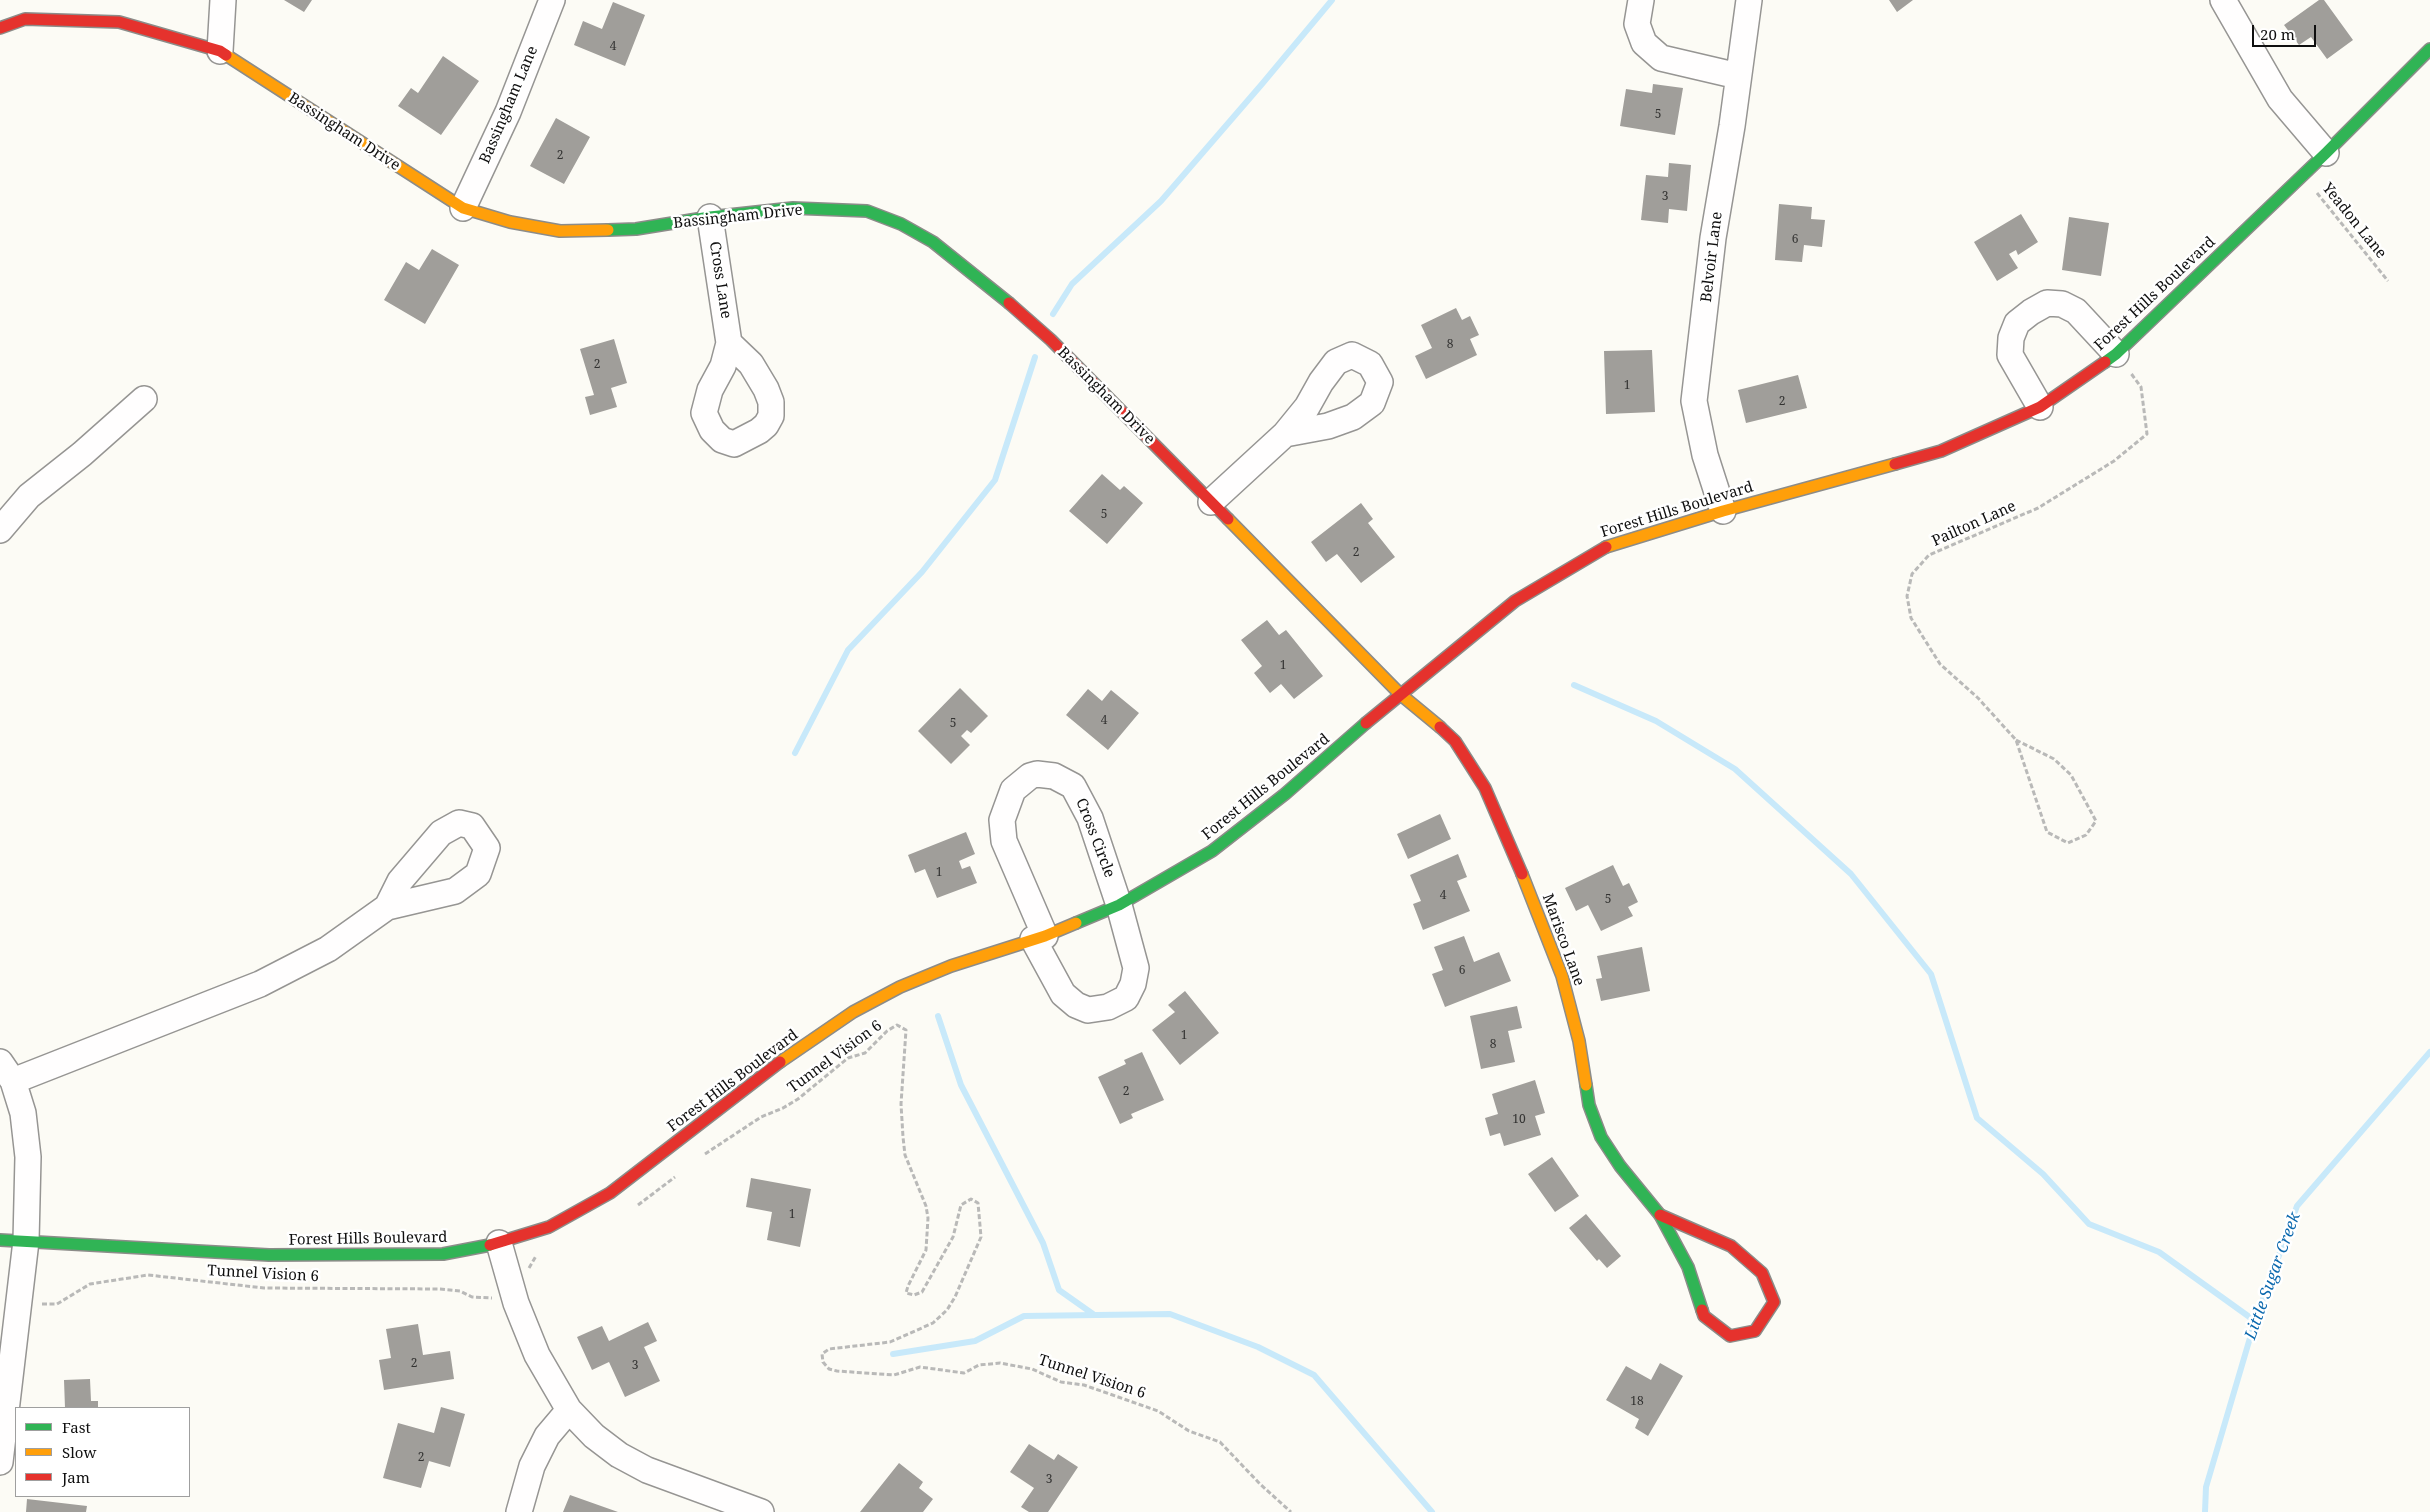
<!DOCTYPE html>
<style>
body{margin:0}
#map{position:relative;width:2430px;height:1512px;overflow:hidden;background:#fcfbf5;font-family:"Noto Serif",serif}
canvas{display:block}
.legend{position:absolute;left:15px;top:1407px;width:175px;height:90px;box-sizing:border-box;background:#fff;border:1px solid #9f9f9f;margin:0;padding:6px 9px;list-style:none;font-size:15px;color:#0f0f0f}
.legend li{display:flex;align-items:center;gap:10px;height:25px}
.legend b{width:25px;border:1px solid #9f9f9f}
.scale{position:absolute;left:2252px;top:25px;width:64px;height:22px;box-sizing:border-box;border:2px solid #0f0f0f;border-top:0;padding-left:6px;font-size:15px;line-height:18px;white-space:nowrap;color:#0f0f0f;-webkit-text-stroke:4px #fff;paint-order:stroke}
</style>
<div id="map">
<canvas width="2430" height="1512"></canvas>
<ul class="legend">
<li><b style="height:6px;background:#30b455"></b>Fast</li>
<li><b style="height:6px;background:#ff9f0a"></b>Slow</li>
<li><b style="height:6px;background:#e5322d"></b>Jam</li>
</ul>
<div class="scale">20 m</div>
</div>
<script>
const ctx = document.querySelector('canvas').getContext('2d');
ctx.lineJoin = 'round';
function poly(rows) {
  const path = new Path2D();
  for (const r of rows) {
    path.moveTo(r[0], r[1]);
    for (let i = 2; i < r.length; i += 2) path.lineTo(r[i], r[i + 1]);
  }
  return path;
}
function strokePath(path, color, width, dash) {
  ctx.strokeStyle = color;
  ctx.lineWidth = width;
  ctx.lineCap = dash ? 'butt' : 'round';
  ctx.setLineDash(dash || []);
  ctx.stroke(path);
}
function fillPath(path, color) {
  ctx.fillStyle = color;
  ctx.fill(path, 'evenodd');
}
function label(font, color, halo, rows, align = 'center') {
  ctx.font = font + ' "Noto Serif",serif';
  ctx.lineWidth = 5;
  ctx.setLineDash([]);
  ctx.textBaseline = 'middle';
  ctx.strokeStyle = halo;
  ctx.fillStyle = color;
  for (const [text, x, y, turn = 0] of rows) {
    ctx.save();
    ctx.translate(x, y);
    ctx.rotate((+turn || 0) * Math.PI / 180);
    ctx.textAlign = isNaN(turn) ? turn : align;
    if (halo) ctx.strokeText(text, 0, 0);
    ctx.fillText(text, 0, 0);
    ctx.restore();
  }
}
strokePath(poly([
 [1053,314,1072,284,1161,201,1262,84,1332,0],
 [1574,685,1656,721,1735,769,1851,874,1931,974,1977,1118,2043,1174,2089,1224,2159,1252,2255,1321],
 [795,753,848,650,922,572,995,480,1035,357],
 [938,1016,961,1085,1043,1243,1059,1290,1093,1314],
 [893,1354,975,1341,1024,1316,1170,1314,1258,1347,1314,1375,1432,1512],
 [2205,1512,2206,1487,2255,1321,2297,1206,2430,1052]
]), '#c8e9fa', 6);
fillPath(poly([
 [284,0,312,0,304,12],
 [1889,0,1913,0,1897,12],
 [2319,0,2324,0,2353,40,2327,59,2311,37,2299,45,2284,25],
 [613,2,645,15,625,66,574,45,583,21,602,29],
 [443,56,479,81,441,135,398,106,411,88,418,93],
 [1653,84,1683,88,1675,135,1620,126,1626,89,1652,93],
 [556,118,590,137,564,184,530,166],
 [1669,163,1691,165,1687,211,1669,209,1668,223,1641,220,1646,175,1668,177],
 [1779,204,1812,207,1811,219,1825,220,1822,247,1804,245,1802,262,1775,260],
 [2021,214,2038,242,2018,255,2016,250,2009,254,2018,268,1997,281,1974,242],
 [2069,217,2109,223,2101,276,2062,270],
 [432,249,459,265,425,324,384,300,406,262,419,270],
 [1456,308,1462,320,1470,316,1479,335,1470,339,1477,355,1426,379,1415,356,1432,348,1421,325],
 [614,339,627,383,611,388,617,407,590,415,585,397,594,395,580,349],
 [1652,350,1655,412,1606,414,1604,351],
 [1798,375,1807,408,1746,423,1738,390],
 [1102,474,1120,490,1124,486,1143,503,1107,544,1069,511],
 [1361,503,1373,519,1368,523,1395,557,1361,583,1337,554,1326,562,1311,542],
 [1267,620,1279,635,1286,630,1323,676,1294,699,1281,684,1270,693,1254,673,1262,666,1241,640],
 [960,688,988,716,971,733,967,730,961,736,970,745,951,764,918,731],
 [1088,689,1102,701,1111,690,1139,713,1108,750,1066,715],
 [1440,814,1451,839,1408,859,1397,834],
 [966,832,975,854,959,861,962,869,970,866,977,883,937,898,925,869,915,873,908,855],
 [1458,854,1467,877,1457,881,1470,911,1423,930,1413,904,1421,901,1410,875],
 [1613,865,1623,886,1629,883,1638,902,1628,907,1633,916,1601,931,1588,905,1576,911,1565,888],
 [1464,936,1474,962,1499,952,1511,981,1445,1007,1432,974,1443,970,1434,947],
 [1642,947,1650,991,1601,1001,1596,979,1602,978,1597,956],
 [1185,991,1219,1033,1180,1065,1152,1030,1175,1012,1168,1005],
 [1517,1006,1522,1028,1508,1031,1515,1062,1481,1069,1470,1016],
 [1142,1052,1164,1100,1131,1114,1133,1118,1120,1124,1098,1077,1126,1064,1124,1060],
 [1535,1080,1545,1113,1535,1116,1541,1135,1504,1146,1500,1133,1490,1136,1485,1118,1498,1114,1492,1094],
 [1552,1157,1579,1196,1555,1212,1528,1174],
 [751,1178,811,1189,800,1247,767,1240,772,1212,746,1207],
 [1586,1214,1621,1256,1607,1268,1599,1259,1597,1261,1569,1228],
 [648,1322,657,1341,644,1347,660,1381,625,1397,609,1362,592,1370,577,1337,602,1326,609,1341],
 [418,1324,423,1355,450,1351,454,1379,384,1390,379,1360,391,1358,386,1329],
 [1660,1363,1683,1376,1648,1436,1635,1428,1639,1419,1606,1400,1626,1366,1651,1380],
 [90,1379,91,1401,98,1401,98,1408,65,1408,64,1380],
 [441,1407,465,1414,450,1467,429,1461,421,1488,383,1478,398,1423,434,1433],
 [1029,1444,1054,1460,1058,1454,1078,1467,1048,1512,1029,1512,1021,1507,1034,1488,1010,1472],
 [899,1463,923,1482,919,1488,933,1499,923,1512,860,1512],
 [570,1495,618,1512,563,1512],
 [27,1499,87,1506,86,1512,26,1512]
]), '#a09e9a');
const street = poly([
 [1641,0,1637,24,1644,43,1661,58,1738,76],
 [2223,0,2280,99,2326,153],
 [220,51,223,0],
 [463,208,508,112,552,0],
 [710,217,729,343,723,366,710,390,704,413,712,430,722,440,734,444,759,431,766,425,771,416,771,402,766,389,751,364,729,343],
 [2040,407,2010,355,2011,338,2017,323,2031,312,2047,303,2062,304,2076,311,2116,354],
 [1211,502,1285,434,1328,426,1353,417,1372,403,1380,382,1370,364,1352,355,1336,362,1321,382,1307,407,1285,434],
 [1723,511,1705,455,1694,401,1713,238,1732,126,1749,0],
 [0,530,29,496,82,454,144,399],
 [1033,939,1063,994,1076,1005,1088,1010,1108,1007,1126,998,1133,984,1136,968,1119,905,1090,818,1073,786,1054,776,1037,774,1030,776,1013,790,1002,820,1004,841,1045,936],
 [0,1062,13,1081,23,1113,28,1157,26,1241,0,1462],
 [13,1081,260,984,328,949,387,907,455,891,478,874,487,848,472,826,459,823,441,833,400,881,387,907],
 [499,1243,516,1303,537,1355,569,1410,594,1436,619,1455,647,1470,761,1512],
 [519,1512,532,1466,547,1436,569,1410]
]);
const fast = poly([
 [608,230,636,229,710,217,793,208,867,211,901,224,933,242,1009,303],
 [2105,362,2116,354,2326,153,2430,49],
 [1076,923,1119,905,1212,851,1285,794,1366,723],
 [1586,1085,1589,1105,1601,1137,1620,1166,1660,1215,1688,1267,1702,1310],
 [0,1240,269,1255,443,1254,490,1245]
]);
const slow = poly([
 [226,55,463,208,510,222,560,231,608,230],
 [1228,519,1400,694,1440,727],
 [1606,547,1723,511,1895,464],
 [1522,874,1562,976,1579,1041,1586,1085],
 [780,1062,853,1012,900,987,951,966,1045,936,1076,923]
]);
const jam = poly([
 [0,28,25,19,119,22,220,51,226,55],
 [1009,303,1051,340,1228,519],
 [1895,464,1941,451,2040,407,2105,362],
 [1366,723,1515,601,1606,547],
 [1440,727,1455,741,1485,788,1522,874],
 [1660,1215,1731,1246,1762,1273,1774,1302,1755,1331,1730,1336,1704,1316,1702,1310],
 [490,1245,549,1227,610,1193,780,1062]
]);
strokePath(street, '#969593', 28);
strokePath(fast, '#8c8c89', 14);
strokePath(slow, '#8c8c89', 14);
strokePath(jam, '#8c8c89', 14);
strokePath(poly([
 [2317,193,2388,281],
 [2016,740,2054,759,2071,775,2096,821,2086,835,2068,843,2047,832,2016,740,1978,698,1940,664,1911,618,1907,596,1912,574,1929,555,2038,508,2114,461,2147,434,2141,387,2130,372],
 [705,1154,761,1117,783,1108,798,1099,848,1058,865,1053,887,1031,897,1025,906,1030,901,1104,903,1137,905,1155,926,1206,928,1218,926,1250,908,1286,906,1293,914,1295,922,1292,953,1237,961,1205,971,1199,978,1203,981,1237,955,1297,947,1310,933,1323,890,1342,829,1349,822,1354,823,1362,829,1369,837,1371,894,1375,920,1367,964,1373,979,1365,1000,1363,1032,1369,1061,1382,1084,1385,1158,1411,1189,1431,1220,1442,1260,1484,1291,1512],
 [638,1205,675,1177],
 [529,1268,536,1256],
 [42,1304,57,1304,90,1284,148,1275,264,1288,440,1289,460,1291,472,1297,492,1298]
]), '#b9b9b8', 3, [5, 2.5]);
strokePath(street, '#fffefe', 25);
strokePath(fast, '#30b455', 11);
strokePath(slow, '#ff9f0a', 11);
strokePath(jam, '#e5322d', 11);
label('12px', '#333332', null, [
 ["4",613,47],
 ["5",1658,115],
 ["2",560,156],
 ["3",1665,197],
 ["6",1795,240],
 ["8",1450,345],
 ["2",597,365],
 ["1",1627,386],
 ["2",1782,402],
 ["5",1104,515],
 ["2",1356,553],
 ["1",1283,666],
 ["4",1104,721],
 ["5",953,724],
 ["1",939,873],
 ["4",1443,896],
 ["5",1608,900],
 ["6",1462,971],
 ["1",1184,1036],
 ["8",1493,1045],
 ["2",1126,1092],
 ["10",1519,1120],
 ["1",792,1215],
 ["2",414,1364],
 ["3",635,1366],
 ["18",1637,1402],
 ["2",421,1458],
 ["3",1049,1480]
]);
label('15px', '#0f0f0f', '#fff', [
 ["Bassingham Lane",509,105,-67],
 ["Bassingham Drive",344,132,33],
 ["Bassingham Drive",738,217,-6],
 ["Yeadon Lane",2354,221,51],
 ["Belvoir Lane",1712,257,-83],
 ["Cross Lane",720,280,81],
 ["Forest Hills Boulevard",2155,294,-43],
 ["Bassingham Drive",1106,396,45],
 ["Forest Hills Boulevard",1677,510,-17],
 ["Pailton Lane",1974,524,-24],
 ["Forest Hills Boulevard",1266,787,-39],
 ["Cross Circle",1095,838,69],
 ["Marisco Lane",1563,940,70],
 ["Tunnel Vision 6",835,1057,-36],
 ["Forest Hills Boulevard",733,1081,-37],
 ["Forest Hills Boulevard",368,1239,-1],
 ["Tunnel Vision 6",263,1274,3],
 ["Tunnel Vision 6",1092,1377,18]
]);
label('italic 16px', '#0c69ae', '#fff', [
 ["Little Sugar Creek",2273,1276,-70]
]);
</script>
